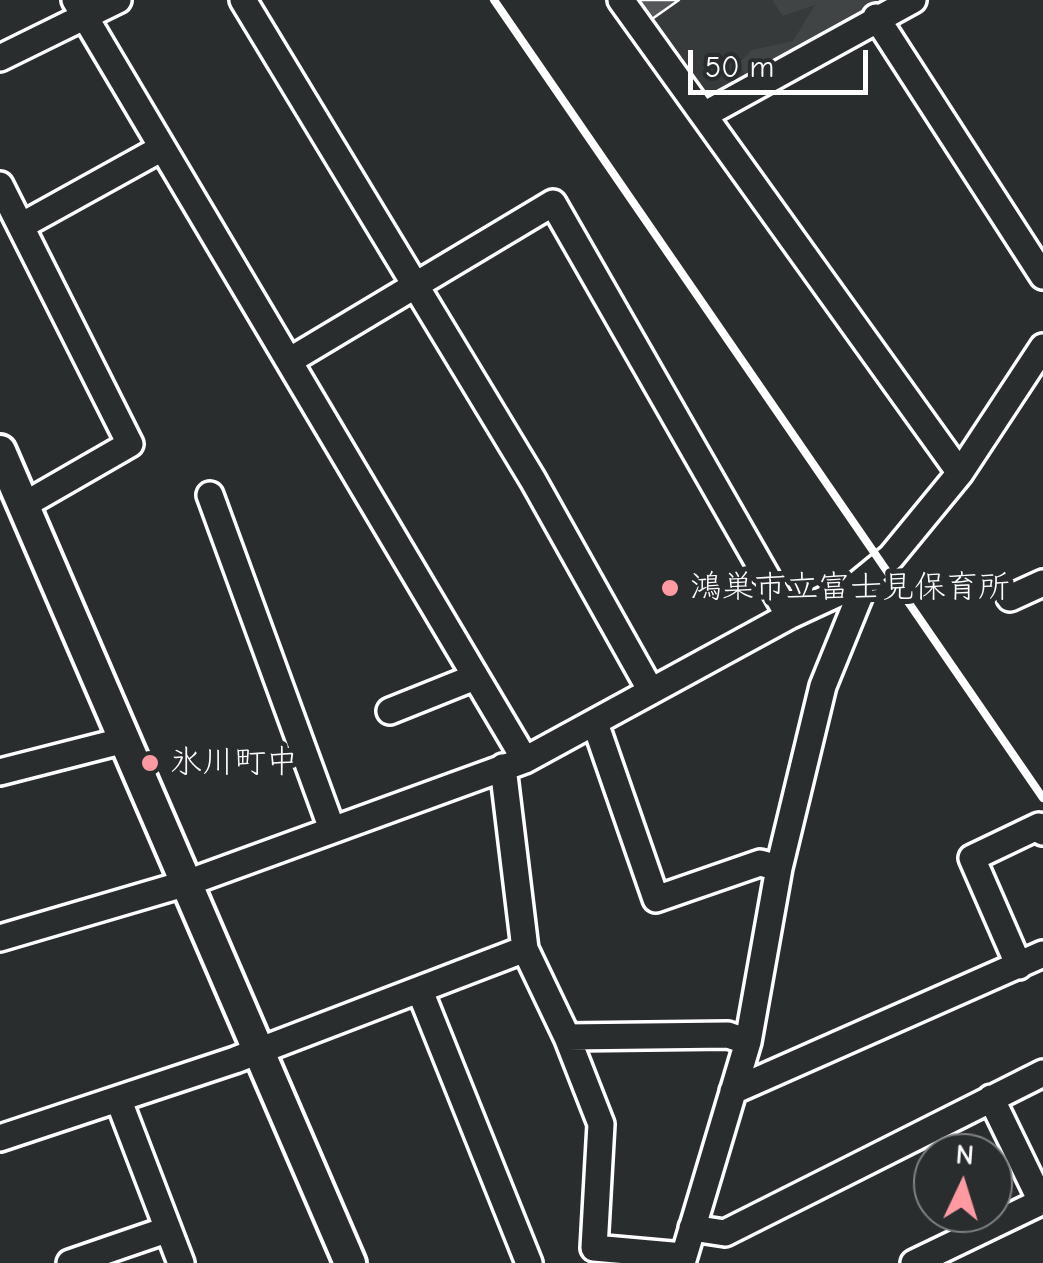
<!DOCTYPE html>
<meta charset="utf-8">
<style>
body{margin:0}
#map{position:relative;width:1043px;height:1263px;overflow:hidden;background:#2a2d2e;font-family:"Comic Neue",sans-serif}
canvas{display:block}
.north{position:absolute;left:913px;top:1133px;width:100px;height:100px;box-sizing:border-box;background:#2a2d2e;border:2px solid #7f8182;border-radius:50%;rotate:4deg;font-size:28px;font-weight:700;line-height:40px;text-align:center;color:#fff}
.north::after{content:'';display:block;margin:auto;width:35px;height:45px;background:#ff9aa2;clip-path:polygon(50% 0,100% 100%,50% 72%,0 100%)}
.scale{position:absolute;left:688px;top:50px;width:180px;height:45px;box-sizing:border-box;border:5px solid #fff;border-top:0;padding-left:12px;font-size:30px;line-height:35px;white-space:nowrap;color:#fff;-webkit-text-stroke:8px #2a2d2e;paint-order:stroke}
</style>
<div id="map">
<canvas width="1043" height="1263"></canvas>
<div class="north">N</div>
<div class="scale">50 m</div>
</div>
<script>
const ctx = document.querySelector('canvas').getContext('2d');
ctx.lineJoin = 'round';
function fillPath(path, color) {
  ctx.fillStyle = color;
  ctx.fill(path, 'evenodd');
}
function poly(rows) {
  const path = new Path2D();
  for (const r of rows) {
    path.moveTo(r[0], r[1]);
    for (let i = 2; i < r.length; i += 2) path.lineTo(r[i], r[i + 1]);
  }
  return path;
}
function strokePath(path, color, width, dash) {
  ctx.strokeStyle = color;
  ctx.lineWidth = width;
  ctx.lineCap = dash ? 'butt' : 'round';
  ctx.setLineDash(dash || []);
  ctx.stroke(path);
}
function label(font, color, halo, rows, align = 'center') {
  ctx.font = font + ' "Comic Neue","Klee One",sans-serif';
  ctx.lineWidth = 10;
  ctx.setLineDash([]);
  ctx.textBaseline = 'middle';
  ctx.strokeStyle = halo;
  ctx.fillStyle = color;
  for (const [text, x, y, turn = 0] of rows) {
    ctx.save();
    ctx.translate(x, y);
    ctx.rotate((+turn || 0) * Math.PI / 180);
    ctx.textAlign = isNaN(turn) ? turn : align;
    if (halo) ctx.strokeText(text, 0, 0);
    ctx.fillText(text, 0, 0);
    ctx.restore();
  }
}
fillPath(poly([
 [633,0,907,0,713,101,705,99]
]), '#373a3b');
fillPath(poly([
 [772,0,903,0,746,82,740,62,752,50,793,41,815,5,783,16]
]), '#414445');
const building = poly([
 [638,0,679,0,652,19,638,0]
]);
fillPath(building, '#555758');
strokePath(building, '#fff', 2.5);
const minor = poly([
 [75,0,525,760],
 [243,0,533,480,651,691],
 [621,0,960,473],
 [876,17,1043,276],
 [0,58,118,0],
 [704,115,913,0],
 [0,185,130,444,24,505],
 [21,226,162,148],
 [289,361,553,203,789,616],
 [210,495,332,829],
 [1010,598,1043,583],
 [390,711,475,677],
 [595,723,656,899,760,863,779,868],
 [0,772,125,740],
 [0,938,187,883,525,760,789,616,858,584,891,557,960,473,1043,347],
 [525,949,567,1037,601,1124,594,1248,683,1256],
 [1019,966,972,858,1039,826,1043,832],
 [420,991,529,1263],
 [567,1037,728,1035,748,1042],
 [733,1091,1043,954],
 [991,1098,1041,1201],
 [119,1101,181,1263],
 [0,1138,235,1060,525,949,503,767],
 [692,1228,725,1233,1043,1073],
 [70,1263,166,1230],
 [682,1263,748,1042,779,868,823,686,860,595,858,584],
 [914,1263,1043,1201]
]);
const tertiary = poly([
 [0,451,350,1263]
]);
strokePath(minor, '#fff', 32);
strokePath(tertiary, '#fff', 38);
strokePath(minor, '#2a2d2e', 25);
strokePath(tertiary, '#2a2d2e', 30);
strokePath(poly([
 [494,0,1043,798]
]), '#fff', 8);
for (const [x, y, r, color] of [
 [670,588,10,"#ff9aa2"],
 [150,763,10,"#ff9aa2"]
]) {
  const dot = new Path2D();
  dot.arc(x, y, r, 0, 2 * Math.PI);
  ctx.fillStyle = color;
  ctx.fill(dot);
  strokePath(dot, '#2a2d2e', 4);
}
label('32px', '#fff', '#2a2d2e', [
 ["鴻巣市立富士見保育所",690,588],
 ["氷川町中",170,763]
], 'left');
</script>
